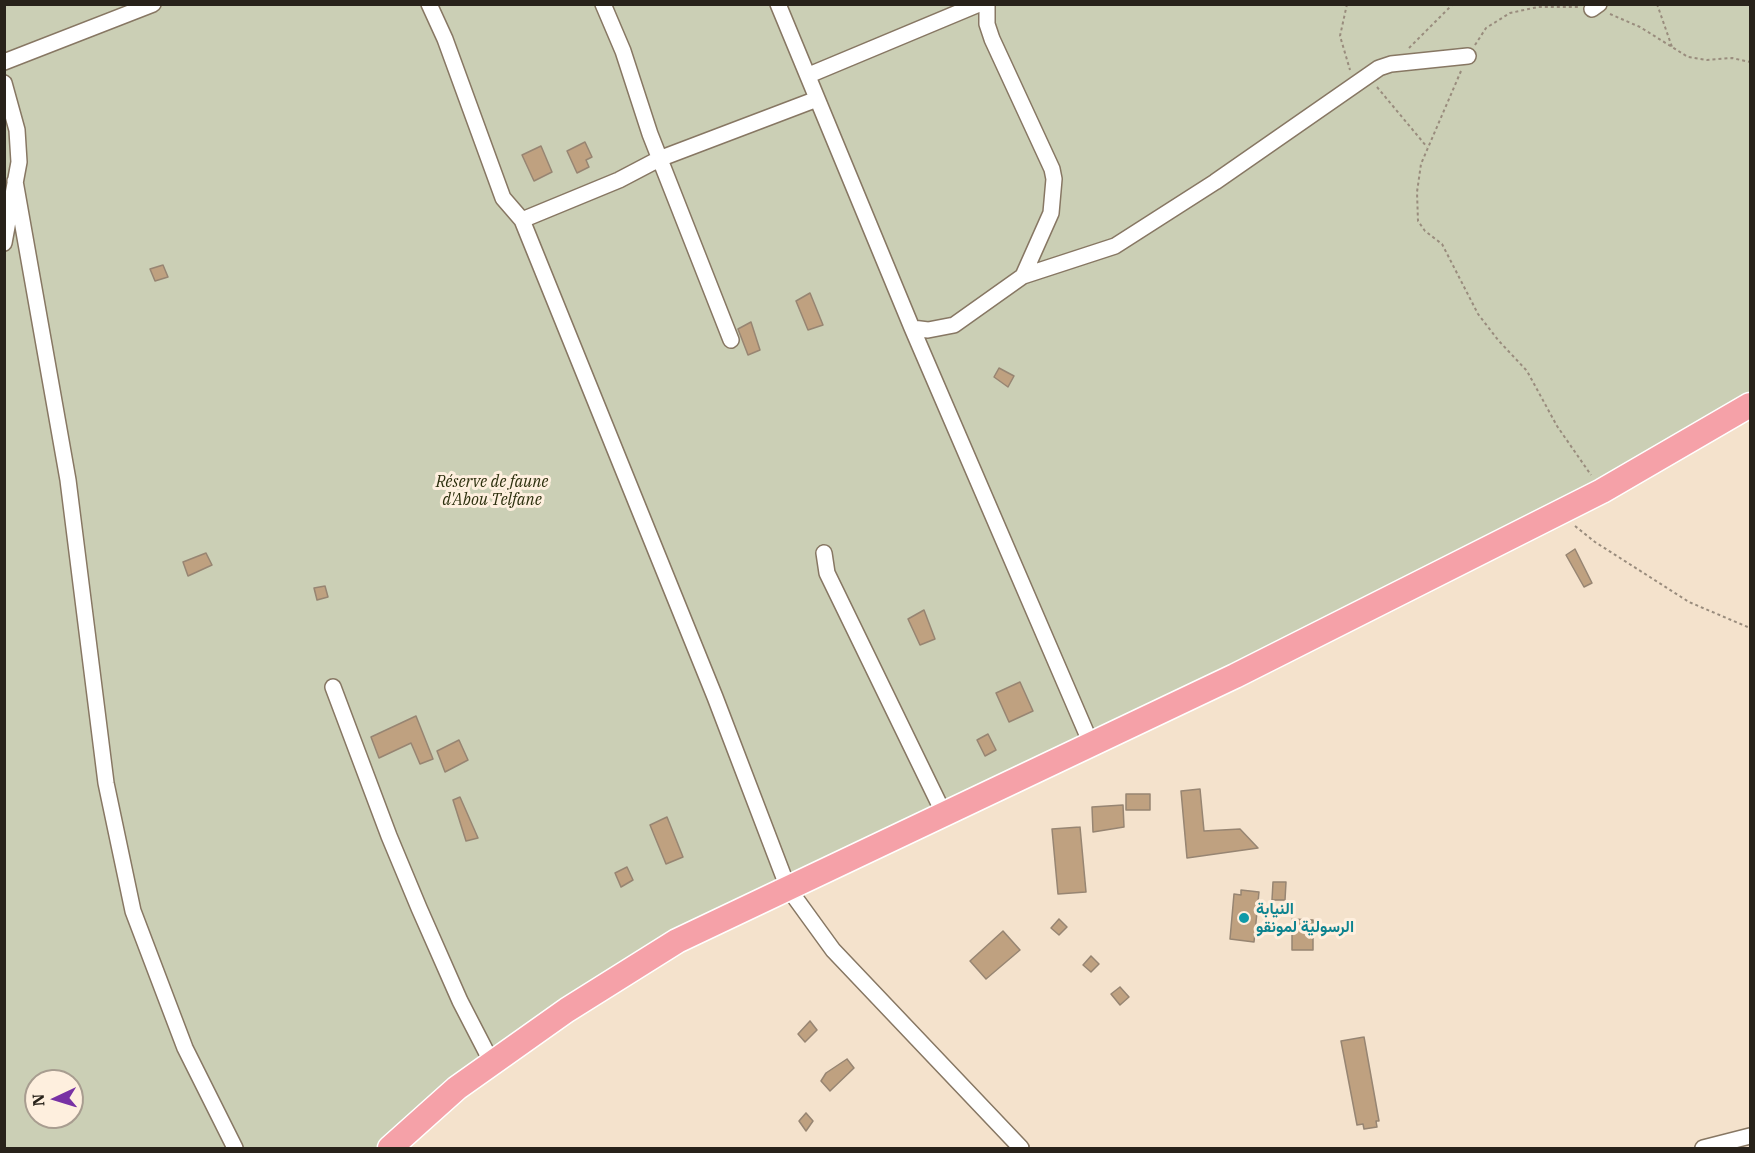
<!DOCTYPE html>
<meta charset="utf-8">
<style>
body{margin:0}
#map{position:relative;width:1755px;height:1153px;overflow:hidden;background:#f4e2cc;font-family:"IBM Plex Serif",serif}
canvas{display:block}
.frame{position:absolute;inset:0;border:6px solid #28221a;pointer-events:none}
.north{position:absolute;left:24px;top:1069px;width:60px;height:60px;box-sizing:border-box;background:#feefde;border:2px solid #a89d90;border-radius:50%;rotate:266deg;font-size:16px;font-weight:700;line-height:24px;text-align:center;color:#28221a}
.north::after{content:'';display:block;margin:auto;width:21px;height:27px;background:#7831a4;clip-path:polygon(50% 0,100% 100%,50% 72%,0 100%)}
</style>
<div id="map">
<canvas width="1755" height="1153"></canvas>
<div class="frame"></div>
<div class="north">N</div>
</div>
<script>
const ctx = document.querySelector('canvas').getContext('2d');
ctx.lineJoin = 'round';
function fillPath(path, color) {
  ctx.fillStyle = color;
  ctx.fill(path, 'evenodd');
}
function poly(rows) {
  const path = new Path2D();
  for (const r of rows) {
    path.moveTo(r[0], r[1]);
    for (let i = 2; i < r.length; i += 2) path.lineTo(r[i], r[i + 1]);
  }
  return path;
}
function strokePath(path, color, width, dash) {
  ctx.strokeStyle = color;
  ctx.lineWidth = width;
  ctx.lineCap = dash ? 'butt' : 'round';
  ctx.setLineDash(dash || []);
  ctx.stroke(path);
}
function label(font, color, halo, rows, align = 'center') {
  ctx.font = font + ' "IBM Plex Serif",Vazirmatn,serif';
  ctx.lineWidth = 6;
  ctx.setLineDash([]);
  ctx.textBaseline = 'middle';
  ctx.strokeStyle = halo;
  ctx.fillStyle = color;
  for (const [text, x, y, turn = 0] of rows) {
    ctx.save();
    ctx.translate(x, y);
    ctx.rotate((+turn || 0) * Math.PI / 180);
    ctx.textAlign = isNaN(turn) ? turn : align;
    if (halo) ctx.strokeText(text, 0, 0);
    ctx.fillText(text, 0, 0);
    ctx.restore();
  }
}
fillPath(poly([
 [5,5,1750,5,1750,405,677,941,394,1148,5,1148],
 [36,1081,72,1081,72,1117,36,1117]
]), '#cbcfb5');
const building = poly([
 [585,142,592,157,586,160,589,167,577,173,567,151,585,142],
 [541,146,552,172,534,181,522,155,541,146],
 [163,265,168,277,155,281,150,269,163,265],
 [810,293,823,325,808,330,796,301,810,293],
 [751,322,760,350,748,355,738,329,751,322],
 [999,368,1014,376,1008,387,994,377,999,368],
 [1575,549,1592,583,1584,587,1566,555,1575,549],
 [206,553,212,565,188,576,183,562,206,553],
 [325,586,328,597,317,600,314,588,325,586],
 [924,610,935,639,920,645,908,619,924,610],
 [1020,682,1033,711,1009,722,996,693,1020,682],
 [416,716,433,759,420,764,411,743,379,758,371,737,416,716],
 [988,734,996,750,985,756,977,740,988,734],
 [459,740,468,760,445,772,437,751,459,740],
 [1200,789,1204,831,1240,829,1258,848,1187,858,1181,791,1200,789],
 [1126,794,1150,794,1150,810,1126,810,1126,794],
 [460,797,478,838,466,841,453,800,460,797],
 [1123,805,1124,827,1093,832,1092,807,1123,805],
 [667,817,683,857,666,864,650,825,667,817],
 [1080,827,1086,892,1058,894,1052,829,1080,827],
 [627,867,633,880,621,887,615,873,627,867],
 [1273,882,1286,882,1285,900,1272,900,1273,882],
 [1241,890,1259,892,1254,942,1230,939,1234,894,1241,895,1241,890],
 [1059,919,1067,927,1059,935,1051,928,1059,919],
 [1292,919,1313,920,1313,950,1292,950,1292,919],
 [1003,931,1020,950,986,979,970,961,1003,931],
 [1091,956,1099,964,1091,972,1083,965,1091,956],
 [1120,987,1129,997,1120,1005,1111,994,1120,987],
 [810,1021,817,1030,805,1042,798,1034,810,1021],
 [1364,1037,1379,1121,1376,1121,1377,1127,1364,1129,1363,1124,1357,1125,1341,1041,1364,1037],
 [847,1059,854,1068,830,1091,821,1081,826,1073,847,1059],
 [806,1113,813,1121,806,1131,799,1121,806,1113]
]);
fillPath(building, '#bfa180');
strokePath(building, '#978572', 1.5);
const street = poly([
 [429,4,445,39,503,198,522,220,619,180,659,159,817,99],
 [603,4,623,51,650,134,731,340],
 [778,4,912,328,1092,746],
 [987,4,987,24,992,39,1052,169,1054,179,1051,213,1023,276],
 [1592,9,1599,4],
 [4,62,153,4],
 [809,75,979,4],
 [4,83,17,130,19,162,4,243],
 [15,181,68,480,106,783,133,911,185,1048,235,1148],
 [522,220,715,697,788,888,833,950,1021,1148],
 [912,328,928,330,954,325,1023,276,1115,246,1215,182,1379,68,1391,64,1468,56],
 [824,553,827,573,944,814],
 [333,687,389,836,419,908,460,1001,492,1063],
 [1703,1148,1750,1136]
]);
const primary = poly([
 [390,1148,457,1088,567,1010,677,941,1235,676,1602,491,1750,405]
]);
strokePath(street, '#877763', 18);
strokePath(primary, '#fff', 27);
strokePath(poly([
 [1347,4,1340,36,1350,70],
 [1657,4,1672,47],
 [1610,14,1640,27,1688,57,1707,60,1732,58,1750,62],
 [1475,45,1486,28,1510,13,1538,7,1578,7],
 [1409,48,1453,4],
 [1461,71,1421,164,1417,192,1418,221,1425,231,1442,244,1478,314,1498,340,1527,371,1557,426,1591,475],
 [1377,87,1427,147],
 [1575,526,1595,542,1689,602,1750,628]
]), '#998c7d', 2, [3, 3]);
strokePath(street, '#fff', 15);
strokePath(primary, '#f5a1a8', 24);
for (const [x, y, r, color] of [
 [1244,918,6,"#0f9aa8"]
]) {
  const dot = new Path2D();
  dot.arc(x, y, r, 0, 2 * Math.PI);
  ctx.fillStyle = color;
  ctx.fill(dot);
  strokePath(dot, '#feefde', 2);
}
label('italic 16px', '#2c2f0d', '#feefde', [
 ["Réserve de faune",492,482],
 ["d'Abou Telfane",492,500]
]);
label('bold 16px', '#0d838f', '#feefde', [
 ["النيابة",1256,909],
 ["الرسولية لمونقو",1256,927]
], 'left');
</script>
